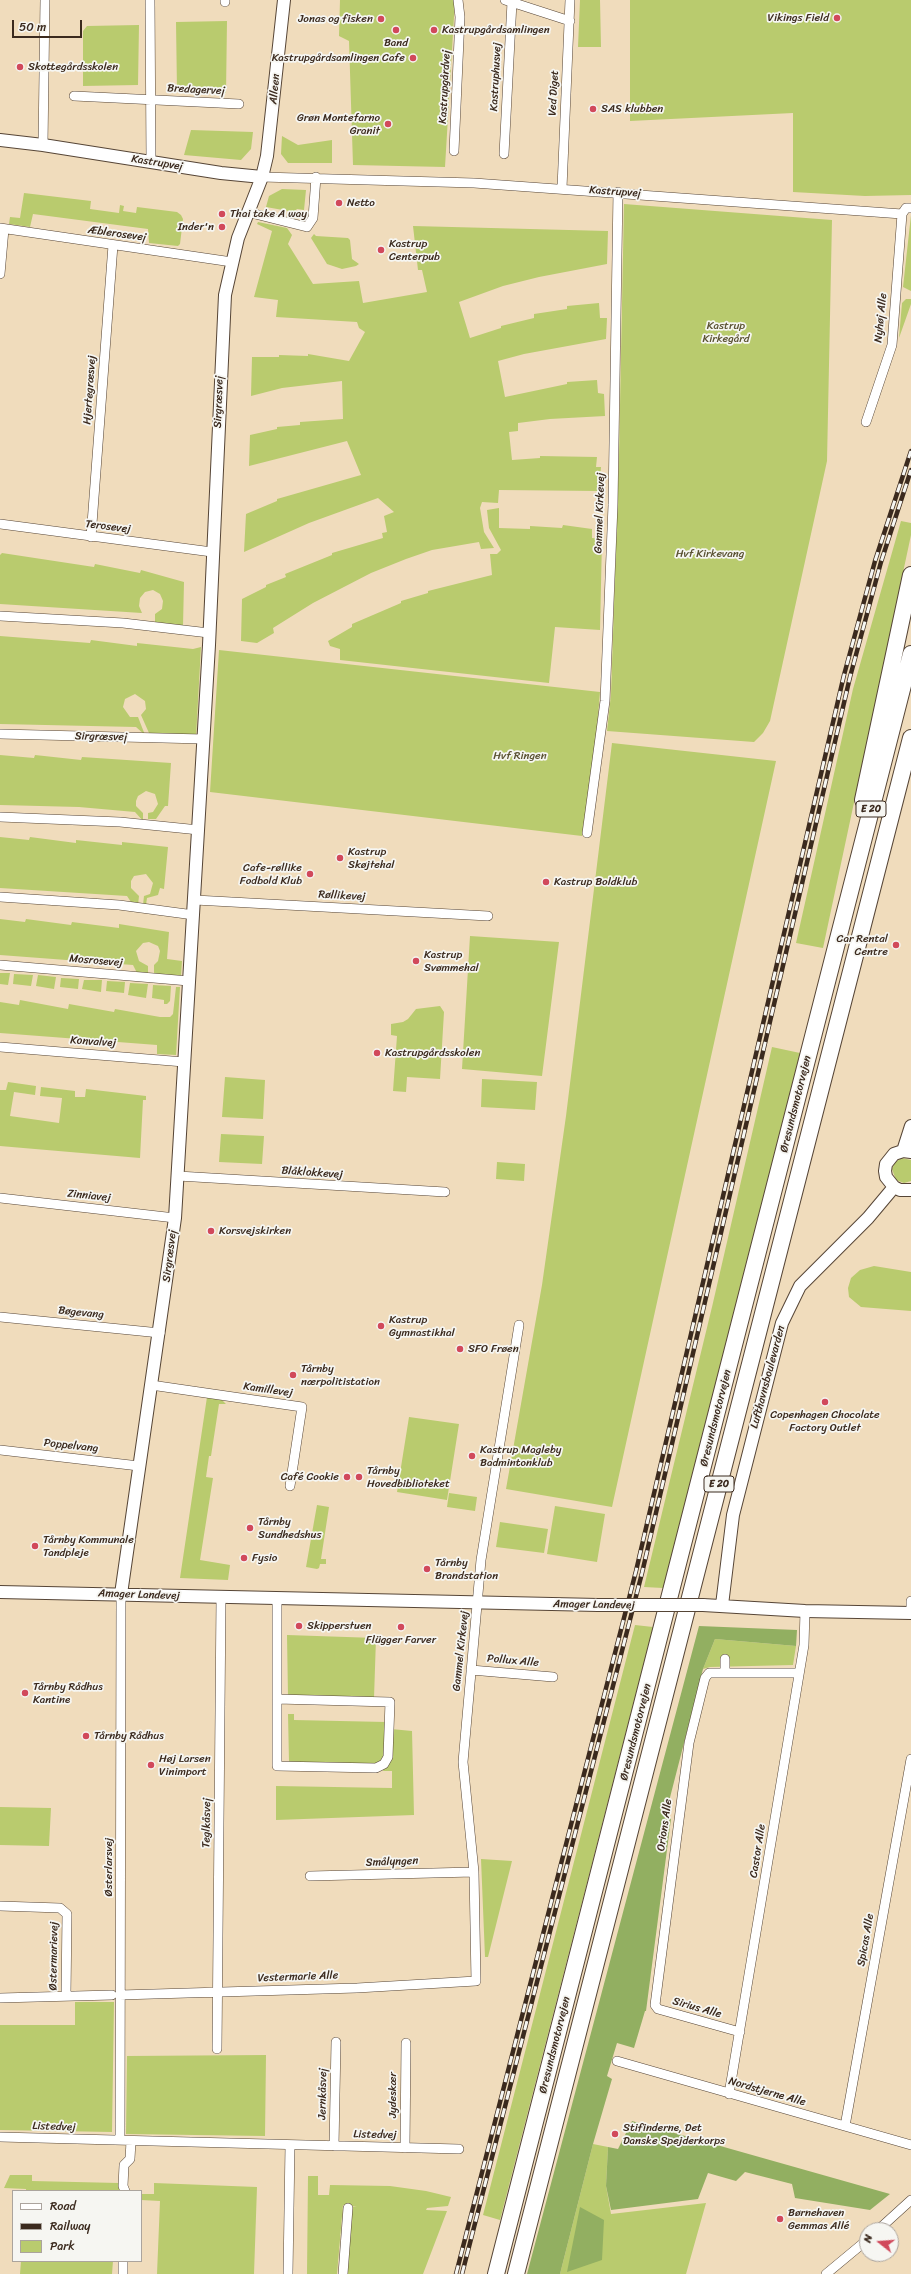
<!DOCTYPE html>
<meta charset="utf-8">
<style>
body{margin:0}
#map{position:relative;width:911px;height:2274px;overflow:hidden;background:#f0dcbc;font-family:Sriracha,sans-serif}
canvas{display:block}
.legend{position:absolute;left:12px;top:2190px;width:130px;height:72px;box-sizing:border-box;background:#f6f6f2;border:1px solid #aba49d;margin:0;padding:5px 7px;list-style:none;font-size:12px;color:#3b2a1e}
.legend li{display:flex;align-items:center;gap:8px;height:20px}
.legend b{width:20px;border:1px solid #aba49d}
.north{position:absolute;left:859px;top:2222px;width:40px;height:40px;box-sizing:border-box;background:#f6f6f2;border:1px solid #aba49d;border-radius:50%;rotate:287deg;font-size:11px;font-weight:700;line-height:16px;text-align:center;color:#3b2a1e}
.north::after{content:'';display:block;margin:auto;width:14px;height:18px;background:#d1495b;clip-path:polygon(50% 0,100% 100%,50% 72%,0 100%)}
.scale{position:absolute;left:12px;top:20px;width:70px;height:18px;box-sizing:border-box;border:2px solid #3b2a1e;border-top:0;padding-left:5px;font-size:12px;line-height:14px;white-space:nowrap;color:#3b2a1e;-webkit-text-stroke:3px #f6f6f2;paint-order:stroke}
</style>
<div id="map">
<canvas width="911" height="2274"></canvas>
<ul class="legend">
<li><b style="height:5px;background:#fff"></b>Road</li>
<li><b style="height:5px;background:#3b2a1e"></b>Railway</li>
<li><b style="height:11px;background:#b9cb6e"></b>Park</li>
</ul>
<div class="north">N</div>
<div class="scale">50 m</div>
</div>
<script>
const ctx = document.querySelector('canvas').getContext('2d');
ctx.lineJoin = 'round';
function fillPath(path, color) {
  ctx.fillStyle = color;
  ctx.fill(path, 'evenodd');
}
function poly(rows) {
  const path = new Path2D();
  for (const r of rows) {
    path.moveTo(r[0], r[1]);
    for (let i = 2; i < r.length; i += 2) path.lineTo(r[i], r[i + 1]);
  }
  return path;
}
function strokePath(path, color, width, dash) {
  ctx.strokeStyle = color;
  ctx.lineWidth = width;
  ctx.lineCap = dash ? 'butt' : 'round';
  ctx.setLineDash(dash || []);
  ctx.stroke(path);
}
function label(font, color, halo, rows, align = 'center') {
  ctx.font = font + ' Sriracha,sans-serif';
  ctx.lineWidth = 3.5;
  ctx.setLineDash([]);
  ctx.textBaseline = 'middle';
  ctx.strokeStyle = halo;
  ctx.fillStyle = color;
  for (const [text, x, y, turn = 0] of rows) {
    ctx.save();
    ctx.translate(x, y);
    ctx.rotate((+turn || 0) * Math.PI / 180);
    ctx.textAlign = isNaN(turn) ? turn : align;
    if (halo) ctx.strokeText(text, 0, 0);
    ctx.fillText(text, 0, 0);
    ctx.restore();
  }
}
fillPath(poly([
 [340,0,455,0,445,167,353,165,349,41,339,36],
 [580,0,600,0,601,47,578,47],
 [630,0,911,0,911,195,865,196,793,192,793,113,630,121],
 [227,21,226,93,177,91,176,22],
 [139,25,138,85,83,86,83,31,87,26],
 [191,130,253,132,251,149,241,160,184,155],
 [282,136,298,145,332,140,332,163,288,163,281,154],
 [282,189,306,190,304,210,297,209,294,212,266,207,269,196],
 [24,193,91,201,90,209,119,213,120,205,124,206,123,211,136,213,137,207,177,212,181,215,183,219,180,244,178,246,149,243,148,229,33,214,30,227,9,224,10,217,20,218],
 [624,204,832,220,827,461,770,721,763,733,754,742,607,731,611,694,619,455],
 [911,215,911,291,903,287],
 [258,222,287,228,292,235,288,244,313,284,359,281,363,303,427,292,422,270,418,270,413,226,608,231,607,264,539,277,503,286,459,302,470,338,501,328,501,326,534,318,534,314,567,309,567,306,599,303,600,318,607,318,606,339,524,354,498,361,505,397,567,384,567,382,597,380,598,393,604,394,605,416,550,419,518,423,518,431,509,432,512,460,540,458,540,456,597,457,596,467,601,467,599,491,499,490,498,503,482,502,480,508,484,532,494,548,481,549,479,542,432,550,406,559,371,573,313,603,273,628,274,633,257,643,241,641,242,599,266,587,266,585,286,577,285,574,332,555,332,553,383,538,382,533,387,532,384,516,394,512,378,498,309,523,244,552,246,514,277,501,277,499,361,475,347,441,249,466,250,435,277,429,277,427,300,425,300,422,343,419,342,381,282,388,251,396,252,357,279,357,279,355,308,356,308,354,349,361,365,332,359,328,357,322,276,317,278,300,254,297,272,231,257,224],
 [314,234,316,236,348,238,350,240,352,259,359,264,356,266,342,269,327,264,311,238],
 [911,293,911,304,899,338,902,303,906,299,911,299],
 [499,508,499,528,530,529,530,526,562,528,563,525,592,529,592,538,602,539,600,630,555,627,549,683,340,660,340,649,330,646,328,641,352,627,352,624,401,603,401,601,428,593,428,591,492,575,490,554,497,554,501,550,489,528,487,510],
 [901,521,911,523,911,535,823,948,796,943,853,689],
 [2,553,94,567,95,564,140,573,141,570,184,582,183,626,155,622,155,614,162,609,163,601,160,594,153,590,145,592,140,598,139,606,142,613,0,604,0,555],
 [0,636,90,643,91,640,137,646,137,643,193,649,201,647,196,737,157,736,156,733,149,733,141,715,146,709,145,701,135,694,125,699,123,707,130,717,138,717,145,735,136,727,0,724],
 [219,650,600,692,597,729,582,836,210,792],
 [612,743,776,761,612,1507,506,1489,542,1285,566,1116],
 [0,755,34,758,35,755,81,760,82,757,171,763,168,806,165,806,156,819,148,819,148,813,153,812,158,804,155,794,146,791,138,796,136,801,136,806,143,813,143,821,135,812,79,807,0,805],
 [0,837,29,840,30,837,76,843,76,840,122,845,122,842,168,847,164,889,160,888,158,895,147,898,146,905,143,905,144,896,150,894,153,883,146,874,134,876,131,881,131,888,139,896,138,905,133,905,127,896,0,888],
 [0,919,25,922,26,919,71,925,72,922,119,928,119,924,169,932,167,959,182,961,181,976,154,974,154,965,158,961,160,951,158,946,149,942,143,943,136,951,139,961,148,966,148,974,137,973,133,965,0,955],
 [470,936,559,942,542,1076,462,1069],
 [0,973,10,973,8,985,0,984],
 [14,974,33,975,31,986,13,984],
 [38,975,56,977,54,989,36,986],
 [61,978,79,979,78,989,60,987],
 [84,980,102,980,101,992,82,989],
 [107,981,125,982,124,993,106,991],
 [130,983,148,984,146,998,128,995],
 [153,985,171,986,170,1001,167,1004,164,1004,164,1000,152,998],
 [176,987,180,987,176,1055,157,1054,157,1045,0,1033,0,1002,19,1005,20,1000,68,1009,69,1004,114,1012,115,1009,160,1017,170,1017,173,1014],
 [440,1006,444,1012,440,1079,407,1077,406,1092,393,1091,397,1036,391,1035,391,1024,403,1022,408,1019,416,1009],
 [772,1047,800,1053,663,1588,644,1587,712,1307],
 [225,1077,265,1080,263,1119,222,1117],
 [482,1079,537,1082,535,1110,481,1107],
 [8,1082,36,1086,35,1095,14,1092,10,1116,59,1123,62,1098,40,1096,41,1087,75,1091,75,1097,85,1097,86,1089,146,1096,146,1100,143,1100,140,1158,0,1146,0,1090,6,1090],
 [221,1134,264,1136,262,1164,219,1162],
 [902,1158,911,1160,911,1181,904,1183,896,1180,892,1169,895,1162],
 [497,1162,525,1164,524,1181,496,1179],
 [874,1266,911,1272,911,1311,861,1307,849,1297,848,1288,851,1278,860,1270],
 [207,1397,221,1399,226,1404,219,1404,211,1456,209,1456,206,1477,213,1478,200,1560,230,1565,228,1580,180,1578],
 [409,1417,459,1424,447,1500,397,1492],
 [449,1493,477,1497,475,1511,447,1507],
 [317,1505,329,1507,321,1559,326,1559,326,1564,320,1564,319,1568,317,1569,306,1567],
 [555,1506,605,1514,597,1562,547,1554],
 [500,1522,548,1529,544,1553,496,1547],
 [635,1625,653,1627,500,2220,483,2215],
 [287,1635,376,1638,374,1698,288,1696],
 [715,1639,796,1646,793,1665,710,1667,703,1669],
 [288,1714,294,1714,294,1720,386,1722,385,1753,381,1760,376,1764,289,1762],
 [391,1729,412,1731,414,1815,276,1820,276,1786,392,1788,392,1771,383,1771],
 [0,1807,51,1808,49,1846,0,1845],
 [481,1859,512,1861,488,1957,485,1957],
 [75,2002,114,2002,112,2132,0,2130,0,2025,75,2025],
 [266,2055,265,2136,126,2134,127,2056],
 [593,2144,608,2147,606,2186,611,2214,706,2203,686,2274,560,2274],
 [10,2175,32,2175,32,2181,119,2183,121,2191,26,2191,26,2189,4,2188],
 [308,2176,318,2176,318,2195,329,2195,330,2185,390,2186,426,2191,451,2197,448,2206,427,2208,426,2210,447,2211,423,2274,339,2274,343,2207,357,2207,343,2205,337,2274,307,2274],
 [154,2183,257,2187,254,2274,157,2274,160,2201,141,2200,141,2194,154,2194],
 [21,2261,113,2261,112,2274,20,2274]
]), '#b9cb6e');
fillPath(poly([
 [699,1626,797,1630,796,1646,715,1639,703,1669,666,1813,671,1819,646,2011,645,2011,634,2048,617,2043,607,2076,612,2079,593,2144,560,2274,527,2274],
 [632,2121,890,2194,870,2210,795,2198,792,2184,745,2172,736,2181,708,2173,698,2199,611,2210,606,2186,608,2147,618,2149],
 [580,2207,604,2220,602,2260,567,2272]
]), '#92af61');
const street = poly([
 [150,0,151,162],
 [225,0,225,2],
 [505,0,570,21],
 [74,96,239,104],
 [43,145,45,0],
 [454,151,460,17,458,0],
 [504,154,512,2],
 [262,177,474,183,902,214],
 [562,188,570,0],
 [247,212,307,227,313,218,316,177],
 [902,214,906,208,911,208],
 [0,228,232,262],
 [0,274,4,229],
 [866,422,892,345,902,214],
 [0,524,212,552],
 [91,537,113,245],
 [0,616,123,623,209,633],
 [0,734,203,739],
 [0,817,120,822,199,830],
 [587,833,605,701,613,505,618,192],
 [0,897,119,905,194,915],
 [195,900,488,916],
 [0,965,189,981],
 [0,1047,184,1062],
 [178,1176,445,1192],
 [0,1198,175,1218],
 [0,1317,160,1333],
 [151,1385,302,1407,290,1486],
 [0,1450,139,1466],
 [911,1613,911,1601],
 [471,1670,553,1677],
 [725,1673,725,1659],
 [277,1699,390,1702,388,1757,384,1764,376,1768,277,1766,277,1599],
 [310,1876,474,1872],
 [0,1906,60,1908,67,1914,66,1996],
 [120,1995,357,1988,476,1981,474,1872,463,1762,481,1560,519,1325],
 [0,1998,112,1995],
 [740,2032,658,2009,655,2005,689,1743,705,1678,709,1673,799,1673],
 [217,2049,221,1598],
 [617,2061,911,2145],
 [729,2094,804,1645,805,1611],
 [845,2126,911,1759],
 [0,2137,459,2149],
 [120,2140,121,1594],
 [334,2146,336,2042],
 [405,2148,406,2043],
 [125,2191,123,2186,124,2165,130,2159,131,2141],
 [878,2230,911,2200],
 [123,2274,123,2261],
 [288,2274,290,2145],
 [343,2274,348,2208],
 [826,2274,867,2240]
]);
const secondary = poly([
 [0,140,43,145,221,173,262,177],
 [903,1151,911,1126],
 [911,1152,903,1151,894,1154,886,1164,885,1171,886,1177,894,1187,900,1190,911,1190],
 [0,1592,598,1605],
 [121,1594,175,1218,209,645,225,295,238,238,262,177,267,156,284,0],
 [703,1605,805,1611,911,1613],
 [722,1605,733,1515,782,1323,800,1286,868,1218,894,1187]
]);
const highway = poly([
 [863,800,911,575],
 [496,2274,911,654],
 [516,2274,911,738]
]);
strokePath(street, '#564536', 10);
strokePath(secondary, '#564536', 14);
strokePath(highway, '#564536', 18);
strokePath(street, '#fff', 9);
strokePath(secondary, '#fff', 12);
strokePath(highway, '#fff', 16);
const rail = poly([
 [456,2274,636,1571,844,675,875,561,911,451],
 [462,2274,642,1573,850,677,881,562,911,470]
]);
strokePath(rail, '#3b2a1e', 4.5);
strokePath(rail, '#f6f6f2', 3, [9]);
const secondaryBridge = poly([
 [598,1605,703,1605]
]);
strokePath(secondaryBridge, '#564536', 14, []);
strokePath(secondaryBridge, '#fff', 12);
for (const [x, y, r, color] of [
 [837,18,4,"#d1495b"],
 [381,19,4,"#d1495b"],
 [396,30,4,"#d1495b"],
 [434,30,4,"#d1495b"],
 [413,58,4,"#d1495b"],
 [20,67,4,"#d1495b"],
 [593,109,4,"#d1495b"],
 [388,124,4,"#d1495b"],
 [339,203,4,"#d1495b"],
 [222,214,4,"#d1495b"],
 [222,227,4,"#d1495b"],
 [381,250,4,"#d1495b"],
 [340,858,4,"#d1495b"],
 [310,874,4,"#d1495b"],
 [546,882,4,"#d1495b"],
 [896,945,4,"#d1495b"],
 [416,961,4,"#d1495b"],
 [377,1053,4,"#d1495b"],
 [211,1231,4,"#d1495b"],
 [381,1326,4,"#d1495b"],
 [460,1349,4,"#d1495b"],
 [293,1375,4,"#d1495b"],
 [825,1402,4,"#d1495b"],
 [472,1456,4,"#d1495b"],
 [347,1477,4,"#d1495b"],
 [359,1477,4,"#d1495b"],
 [250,1528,4,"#d1495b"],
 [35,1546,4,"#d1495b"],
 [244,1558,4,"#d1495b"],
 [427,1569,4,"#d1495b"],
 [299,1626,4,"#d1495b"],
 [401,1627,4,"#d1495b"],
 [25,1693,4,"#d1495b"],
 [86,1736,4,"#d1495b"],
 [151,1765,4,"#d1495b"],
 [615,2134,4,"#d1495b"],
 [780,2219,4,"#d1495b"]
]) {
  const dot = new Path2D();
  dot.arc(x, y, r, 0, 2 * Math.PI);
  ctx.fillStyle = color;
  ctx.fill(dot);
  strokePath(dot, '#f6f6f2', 1.5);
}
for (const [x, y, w] of [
 [871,809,30],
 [719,1484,30]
]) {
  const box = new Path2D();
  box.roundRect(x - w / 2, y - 8, w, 16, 3);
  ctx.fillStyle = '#f6f6f2';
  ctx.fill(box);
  strokePath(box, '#3b2a1e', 1);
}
label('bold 10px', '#3b2a1e', null, [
 ["E 20",871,809],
 ["E 20",719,1484]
]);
label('11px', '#3b2a1e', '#f6f6f2', [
 ["Vikings Field",829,18,"right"],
 ["Jonas og fisken",373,19,"right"],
 ["Kastrupgårdsamlingen",442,30],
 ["Band",396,43,"center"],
 ["Kastrupgårdsamlingen Cafe",405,58,"right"],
 ["Skottegårdsskolen",28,67],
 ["SAS klubben",601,109],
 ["Grøn Montefarno",380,118,"right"],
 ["Granit",380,131,"right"],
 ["Netto",347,203],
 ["Thai take A way",230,214],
 ["Inder'n",214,227,"right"],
 ["Kastrup",389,244],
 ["Centerpub",389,257],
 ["Kastrup",348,852],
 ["Skøjtehal",348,865],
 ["Cafe-røllike",302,868,"right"],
 ["Fodbold Klub",302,881,"right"],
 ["Kastrup Boldklub",554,882],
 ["Car Rental",888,939,"right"],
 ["Centre",888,952,"right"],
 ["Kastrup",424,955],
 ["Svømmehal",424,968],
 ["Kastrupgårdsskolen",385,1053],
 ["Korsvejskirken",219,1231],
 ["Kastrup",389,1320],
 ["Gymnastikhal",389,1333],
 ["SFO Frøen",468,1349],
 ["Tårnby",301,1369],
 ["nærpolitistation",301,1382],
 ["Copenhagen Chocolate",825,1415,"center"],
 ["Factory Outlet",825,1428,"center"],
 ["Kastrup Magleby",480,1450],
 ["Badmintonklub",480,1463],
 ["Tårnby",367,1471],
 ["Hovedbiblioteket",367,1484],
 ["Café Cookie",339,1477,"right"],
 ["Tårnby",258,1522],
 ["Sundhedshus",258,1535],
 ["Tårnby Kommunale",43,1540],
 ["Tandpleje",43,1553],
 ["Fysio",252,1558],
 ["Tårnby",435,1563],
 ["Brandstation",435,1576],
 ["Skipperstuen",307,1626],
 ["Flügger Farver",401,1640,"center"],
 ["Tårnby Rådhus",33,1687],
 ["Kantine",33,1700],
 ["Tårnby Rådhus",94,1736],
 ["Høj Larsen",159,1759],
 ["Vinimport",159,1772],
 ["Stifinderne, Det",623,2128],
 ["Danske Spejderkorps",623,2141],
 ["Børnehaven",788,2213],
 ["Gemmas Allé",788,2226]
], 'left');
label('11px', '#3b2a1e', '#f6f6f2', [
 ["Kastruphusvej",496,77,-87],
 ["Kastrupgårdvej",445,87,-87],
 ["Alleen",275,89,-84],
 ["Bredagervej",196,90,3],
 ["Ved Diget",554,93,-87],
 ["Kastrupvej",157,163,9],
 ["Kastrupvej",615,192,4],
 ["Æblerosevej",117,234,8],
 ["Nyhøj Alle",881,318,-84],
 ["Hjertegræsvej",90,390,-86],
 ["Sirgræsvej",219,402,-88],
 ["Gammel Kirkevej",600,513,-88],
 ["Terosevej",108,527,7],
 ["Sirgræsvej",101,737,1],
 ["Røllikevej",342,896,3],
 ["Mosrosevej",96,961,5],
 ["Konvalvej",93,1042,4],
 ["Øresundsmotorvejen",796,1104,-76],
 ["Blåklokkevej",312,1173,4],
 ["Zinniavej",89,1196,6],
 ["Sirgræsvej",170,1256,-83],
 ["Bøgevang",81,1313,6],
 ["Lufthavnsboulevarden",768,1377,-75],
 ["Kamillevej",268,1390,8],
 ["Øresundsmotorvejen",716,1418,-76],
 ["Poppelvang",71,1446,6],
 ["Amager Landevej",139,1595,2],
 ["Amager Landevej",594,1605,1],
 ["Gammel Kirkevej",461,1651,-84],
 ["Pollux Alle",513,1661,5],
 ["Øresundsmotorvejen",636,1732,-76],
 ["Teglkåsvej",207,1823,-89],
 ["Orions Alle",665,1825,-82],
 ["Castor Alle",758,1851,-81],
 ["Smålyngen",392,1862,-2],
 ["Østerlarsvej",109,1867,-90],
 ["Spicas Alle",866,1940,-80],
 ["Østermarievej",54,1956,-89],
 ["Vestermarie Alle",298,1977,-2],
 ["Sirius Alle",697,2008,16],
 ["Øresundsmotorvejen",555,2045,-76],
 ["Nordstjerne Alle",767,2092,16],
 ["Jernkåsvej",323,2094,-89],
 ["Jydeskær",393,2095,-90],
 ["Listedvej",54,2127,2],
 ["Listedvej",375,2135,1]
]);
label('11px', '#5a5232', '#f6f6f2', [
 ["Kastrup",726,326],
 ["Kirkegård",726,339],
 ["Hvf Kirkevang",710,554],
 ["Hvf Ringen",520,756]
]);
</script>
